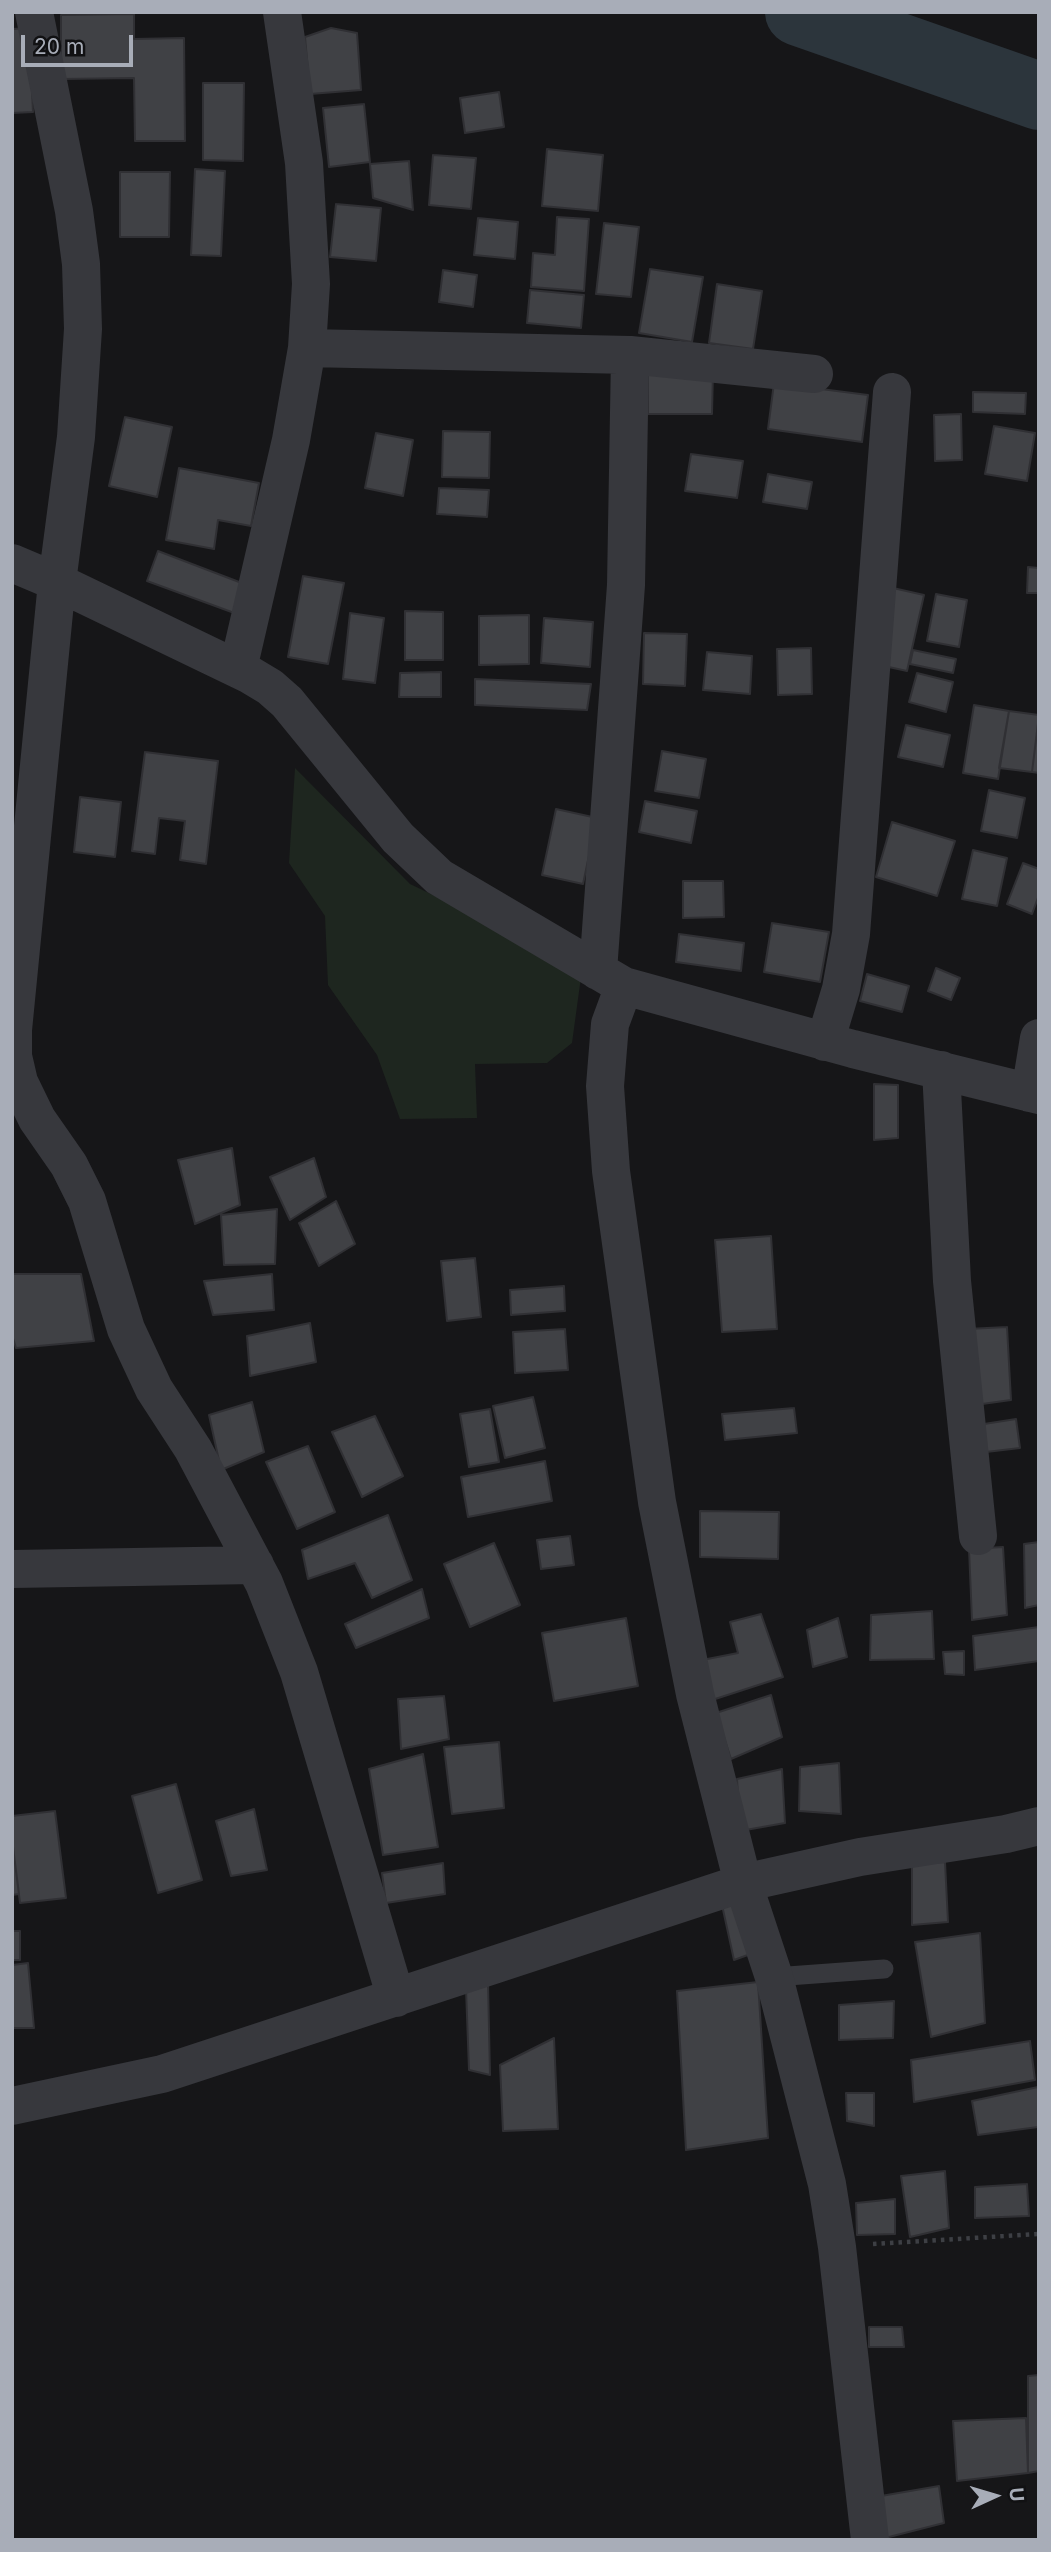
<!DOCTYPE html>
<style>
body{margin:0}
#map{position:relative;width:1051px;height:2552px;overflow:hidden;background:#161618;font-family:Inter,sans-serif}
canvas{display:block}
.frame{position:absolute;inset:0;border:14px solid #a8adb8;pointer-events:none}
.north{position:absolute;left:960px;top:2461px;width:70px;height:70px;-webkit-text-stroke:5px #111113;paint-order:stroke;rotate:86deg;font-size:19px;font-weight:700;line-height:28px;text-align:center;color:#a8adb8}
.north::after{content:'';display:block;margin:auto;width:24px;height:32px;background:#a8adb8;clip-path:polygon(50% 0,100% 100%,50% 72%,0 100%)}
.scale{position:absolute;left:21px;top:35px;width:112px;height:32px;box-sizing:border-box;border:4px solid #a8adb8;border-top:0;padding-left:9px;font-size:21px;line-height:24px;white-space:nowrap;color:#a8adb8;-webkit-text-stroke:5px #111113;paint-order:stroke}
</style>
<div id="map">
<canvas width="1051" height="2552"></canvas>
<div class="frame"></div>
<div class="north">U</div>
<div class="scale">20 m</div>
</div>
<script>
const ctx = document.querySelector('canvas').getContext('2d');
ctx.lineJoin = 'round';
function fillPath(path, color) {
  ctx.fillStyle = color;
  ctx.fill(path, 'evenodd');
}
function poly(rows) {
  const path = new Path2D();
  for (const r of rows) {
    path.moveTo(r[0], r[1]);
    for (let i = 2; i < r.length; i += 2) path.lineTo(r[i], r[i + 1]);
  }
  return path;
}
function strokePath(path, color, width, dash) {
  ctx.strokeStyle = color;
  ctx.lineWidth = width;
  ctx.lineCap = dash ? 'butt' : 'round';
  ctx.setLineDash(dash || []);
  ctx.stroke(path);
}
fillPath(poly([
 [295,768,410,884,535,944,581,977,572,1043,547,1063,475,1064,477,1118,400,1119,377,1055,328,985,325,916,289,863]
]), '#1e261f');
strokePath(poly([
 [799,12,1039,96]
]), '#2c353c', 68);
const building = poly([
 [134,14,134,39,184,38,185,141,135,141,134,78,61,79,61,15,134,14],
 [29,28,33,112,12,113,12,29,29,28],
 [331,28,357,33,361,90,310,94,305,37,331,28],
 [203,83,244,83,243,161,203,160,203,83],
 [499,92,504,127,465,133,460,98,499,92],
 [364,104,370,162,329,167,323,108,364,104],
 [547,149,603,155,598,211,542,206,547,149],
 [433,155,476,158,471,209,429,205,433,155],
 [409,161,413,210,373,198,370,164,409,161],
 [195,169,225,171,221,256,191,255,195,169],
 [120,172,170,172,169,237,120,237,120,172],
 [336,204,381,208,376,261,330,257,336,204],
 [557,217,589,219,584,291,531,287,533,253,555,255,557,217],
 [478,218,518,222,515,259,474,255,478,218],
 [604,223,639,227,631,297,596,294,604,223],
 [650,269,703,277,692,342,639,333,650,269],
 [443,270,477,275,473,307,439,302,443,270],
 [717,284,762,291,753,349,709,343,717,284],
 [530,290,584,295,581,328,527,323,530,290],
 [648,371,713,371,712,414,648,414,648,371],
 [774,383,868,395,862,442,768,429,774,383],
 [973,392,1026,393,1025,414,973,412,973,392],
 [961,414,962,460,935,461,934,415,961,414],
 [125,417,172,427,157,497,109,486,125,417],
 [994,426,1035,433,1027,481,985,474,994,426],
 [443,431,490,432,489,478,442,477,443,431],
 [376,433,413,440,403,496,365,488,376,433],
 [691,454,743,461,737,498,685,491,691,454],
 [179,468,259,483,251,526,218,520,214,549,166,540,179,468],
 [768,474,812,482,807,509,763,502,768,474],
 [439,488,489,490,487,517,437,514,439,488],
 [158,551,247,585,237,614,147,581,158,551],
 [1028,567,1039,568,1039,593,1027,593,1028,567],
 [303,576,344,583,328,664,288,657,303,576],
 [893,588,924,595,907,671,875,664,893,588],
 [936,594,967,600,959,647,927,641,936,594],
 [405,611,443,612,443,660,405,660,405,611],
 [350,613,384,618,375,683,343,679,350,613],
 [529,615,529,664,479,665,479,616,529,615],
 [544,618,593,622,590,667,541,663,544,618],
 [644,633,687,634,685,686,643,684,644,633],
 [811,648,812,694,778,695,777,649,811,648],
 [913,650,956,659,953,673,910,664,913,650],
 [707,652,752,656,750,694,703,690,707,652],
 [441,672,441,697,399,697,400,673,441,672],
 [917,673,953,682,946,712,909,702,917,673],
 [475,679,591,684,587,710,475,705,475,679],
 [974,705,1009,711,998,779,963,773,974,705],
 [1009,711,1039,715,1032,772,999,768,1009,711],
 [1039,716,1039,773,1032,772,1039,716],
 [906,725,950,735,943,767,898,757,906,725],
 [662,751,706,759,699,798,655,791,662,751],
 [145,752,218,761,206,864,180,860,185,821,159,818,155,854,132,851,145,752],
 [989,790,1025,798,1017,838,981,831,989,790],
 [80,797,121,802,115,857,74,852,80,797],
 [645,801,697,811,691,843,639,832,645,801],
 [556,809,597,818,583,884,542,875,556,809],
 [892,822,955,841,937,896,876,877,892,822],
 [973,850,1007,858,997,906,962,899,973,850],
 [1023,863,1039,869,1039,895,1032,914,1007,904,1023,863],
 [683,881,723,881,724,917,683,918,683,881],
 [772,923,829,932,820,982,764,972,772,923],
 [679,934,744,943,741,971,676,962,679,934],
 [936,968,960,978,951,1000,928,991,936,968],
 [867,974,909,986,902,1012,860,1001,867,974],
 [874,1084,898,1085,898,1138,874,1140,874,1084],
 [232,1148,240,1205,195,1224,178,1160,232,1148],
 [314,1158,326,1197,290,1220,270,1177,314,1158],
 [336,1201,355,1244,319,1266,299,1223,336,1201],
 [277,1209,275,1264,224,1265,221,1215,277,1209],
 [771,1236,777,1329,722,1332,715,1240,771,1236],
 [475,1258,481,1317,447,1321,441,1261,475,1258],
 [12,1274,81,1274,94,1341,16,1348,12,1335,12,1274],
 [272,1274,274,1310,213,1315,204,1281,272,1274],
 [564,1286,565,1311,511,1315,510,1290,564,1286],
 [310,1323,316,1362,250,1376,247,1336,310,1323],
 [1007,1327,1011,1400,975,1405,967,1329,1007,1327],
 [565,1329,568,1370,515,1373,513,1332,565,1329],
 [533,1397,545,1448,505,1458,493,1406,533,1397],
 [252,1402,264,1452,221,1470,209,1415,252,1402],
 [794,1408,797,1433,725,1440,722,1414,794,1408],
 [490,1409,499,1462,469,1467,460,1414,490,1409],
 [375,1416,403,1476,362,1497,332,1432,375,1416],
 [1016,1419,1020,1448,986,1452,984,1424,1016,1419],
 [308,1446,335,1512,297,1529,266,1462,308,1446],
 [545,1461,552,1501,468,1517,461,1477,545,1461],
 [700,1511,779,1512,778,1559,700,1557,700,1511],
 [388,1515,412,1580,372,1598,355,1563,308,1579,302,1550,388,1515],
 [570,1536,574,1565,541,1569,537,1540,570,1536],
 [1039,1542,1039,1605,1025,1608,1024,1544,1039,1542],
 [494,1543,520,1605,470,1627,444,1564,494,1543],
 [1003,1547,1007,1615,972,1620,969,1549,1003,1547],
 [422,1589,429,1618,356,1648,345,1624,422,1589],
 [932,1611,934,1659,870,1660,871,1615,932,1611],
 [761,1614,783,1677,706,1702,697,1661,738,1653,730,1622,761,1614],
 [626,1618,638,1686,554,1701,542,1633,626,1618],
 [838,1618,847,1657,813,1667,807,1630,838,1618],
 [1039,1627,1039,1661,975,1670,973,1636,1039,1627],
 [964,1651,964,1675,945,1674,943,1652,964,1651],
 [771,1695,782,1737,731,1759,716,1713,771,1695],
 [444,1696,449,1739,401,1749,398,1699,444,1696],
 [499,1742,504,1808,452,1814,444,1747,499,1742],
 [423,1754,438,1847,383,1855,369,1769,423,1754],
 [839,1763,841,1814,799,1811,800,1767,839,1763],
 [782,1769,785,1823,740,1831,737,1779,782,1769],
 [176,1784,202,1880,158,1893,132,1796,176,1784],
 [254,1809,267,1870,231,1876,216,1821,254,1809],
 [55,1811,66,1898,20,1903,12,1839,12,1816,55,1811],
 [12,1840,19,1894,12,1895,12,1840],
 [945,1862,948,1922,912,1925,912,1863,945,1862],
 [443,1863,445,1894,386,1903,382,1873,443,1863],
 [746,1893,756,1952,734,1960,722,1905,746,1893],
 [12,1931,20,1931,20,1960,12,1960,12,1931],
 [980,1933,985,2023,931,2037,915,1942,980,1933],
 [28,1963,34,2028,12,2028,12,1965,28,1963],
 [488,1982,490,2075,469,2070,466,1989,488,1982],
 [758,1982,768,2138,686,2150,677,1991,758,1982],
 [894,2001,893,2038,839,2040,839,2005,894,2001],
 [554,2038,558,2129,503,2131,500,2065,554,2038],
 [1030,2041,1035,2080,914,2102,911,2060,1030,2041],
 [1038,2087,1038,2127,978,2135,972,2101,1038,2087],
 [846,2093,874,2093,874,2126,847,2121,846,2093],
 [945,2171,949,2228,910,2237,901,2176,945,2171],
 [1027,2184,1029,2216,975,2218,975,2187,1027,2184],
 [895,2199,895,2234,857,2235,856,2203,895,2199],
 [869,2327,902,2327,904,2347,869,2347,869,2327],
 [1039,2375,1039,2471,1028,2473,1028,2376,1039,2375],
 [1026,2418,1028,2473,957,2481,953,2421,1026,2418],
 [939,2486,944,2523,885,2538,881,2496,939,2486]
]);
fillPath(building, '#404145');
strokePath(building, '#303034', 2);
strokePath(poly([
 [873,2244,1039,2234]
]), '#3d3f44', 4.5, [3.5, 5]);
strokePath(poly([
 [774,1977,884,1969]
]), '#37383d', 19);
strokePath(poly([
 [34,12,74,211,81,264,83,329,76,437,57,582,13,1030,13,1056,19,1082,37,1119,69,1165,87,1201,126,1329,154,1389,193,1449,264,1583,299,1672,396,1998],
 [307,348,630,355,626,585,598,971],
 [630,355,814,374],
 [12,563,57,582,250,675,270,687,287,702,398,838,439,877,624,986,853,1049,1039,1095],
 [238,669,291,440,307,348,311,284,304,163,282,12],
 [624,986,610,1024,605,1086,611,1171,657,1502,695,1694,743,1883,774,1977,827,2184,837,2247,870,2540],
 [825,1042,841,989,851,934,892,392],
 [941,1070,952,1281,978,1536],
 [1030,1093,1039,1038],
 [12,1569,255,1565],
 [12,2106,162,2074,743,1883,860,1857,1006,1834,1039,1826]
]), '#37383d', 38);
</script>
